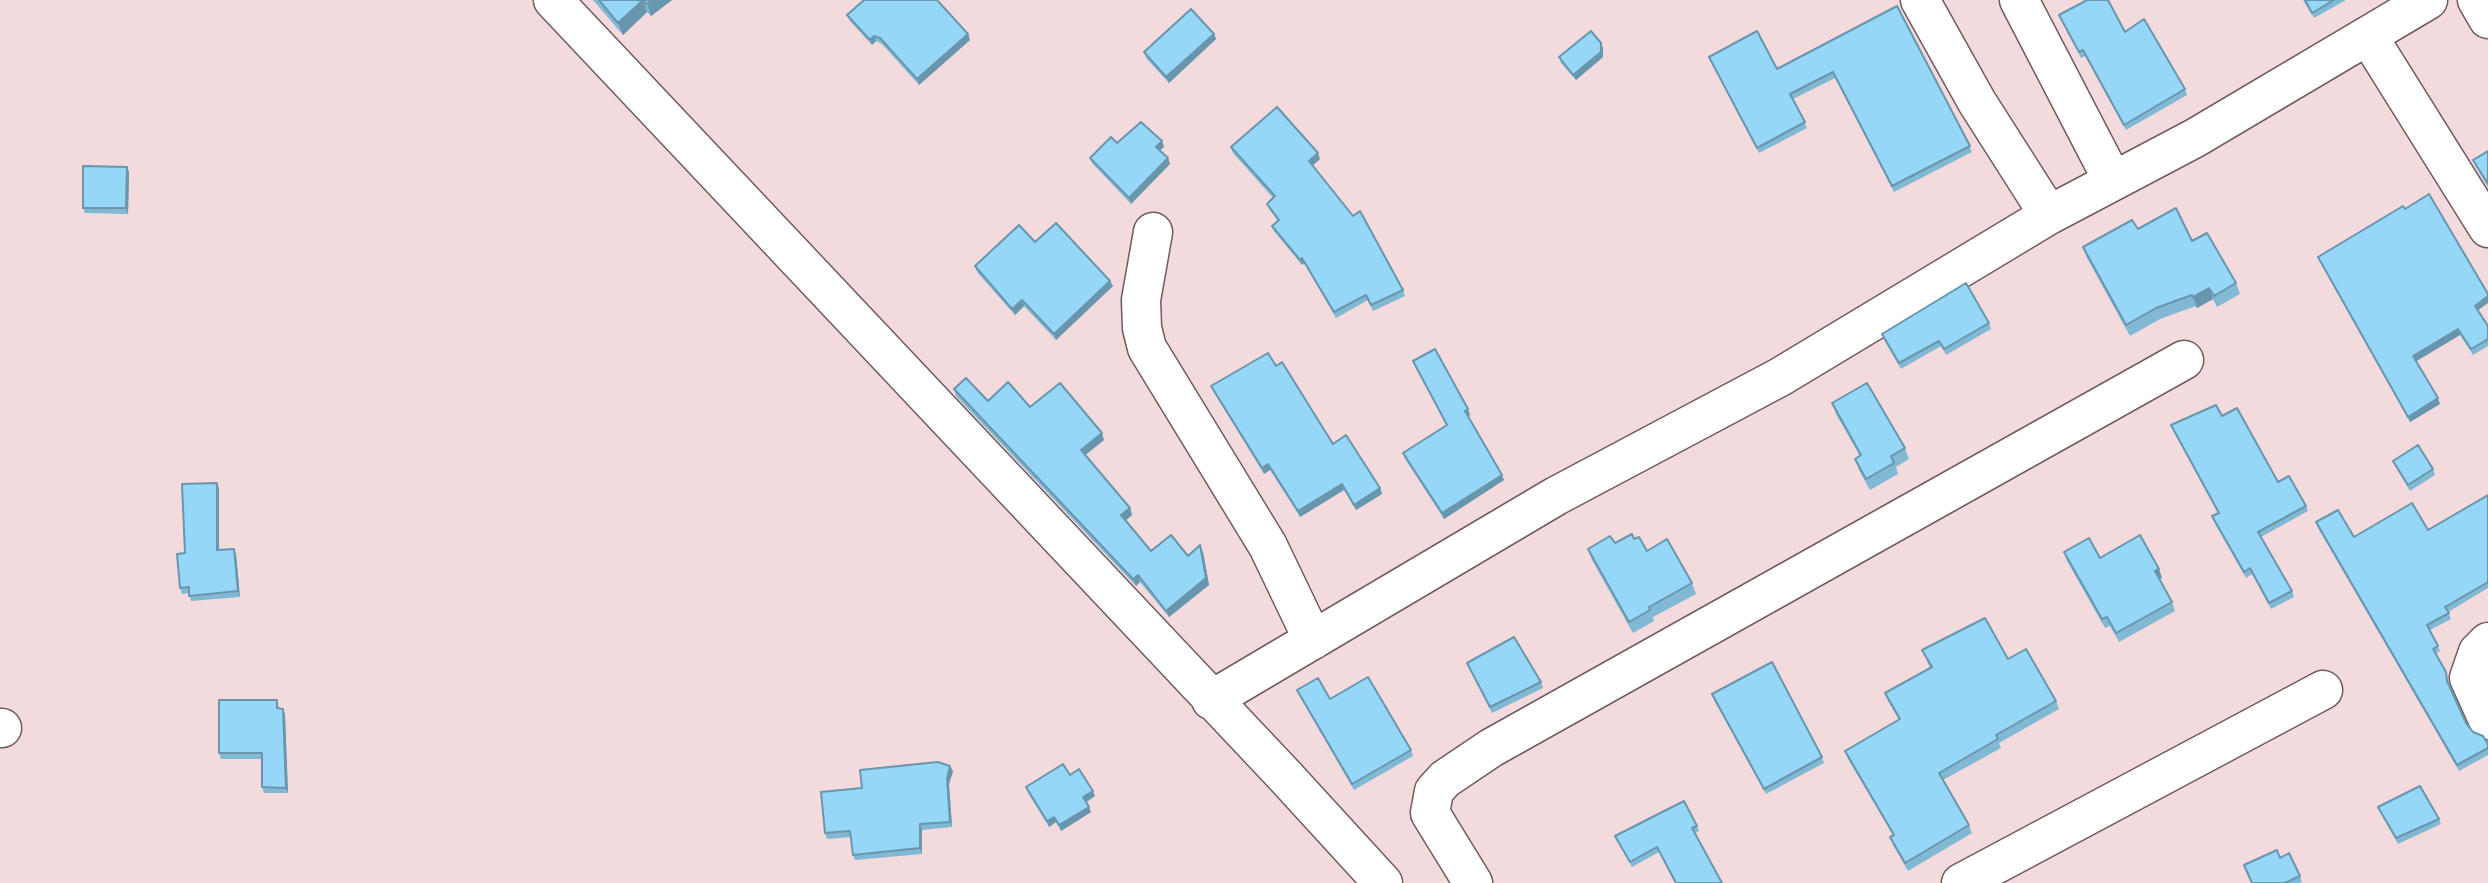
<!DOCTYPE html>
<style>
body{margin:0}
canvas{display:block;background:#f2dadd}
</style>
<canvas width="2488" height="883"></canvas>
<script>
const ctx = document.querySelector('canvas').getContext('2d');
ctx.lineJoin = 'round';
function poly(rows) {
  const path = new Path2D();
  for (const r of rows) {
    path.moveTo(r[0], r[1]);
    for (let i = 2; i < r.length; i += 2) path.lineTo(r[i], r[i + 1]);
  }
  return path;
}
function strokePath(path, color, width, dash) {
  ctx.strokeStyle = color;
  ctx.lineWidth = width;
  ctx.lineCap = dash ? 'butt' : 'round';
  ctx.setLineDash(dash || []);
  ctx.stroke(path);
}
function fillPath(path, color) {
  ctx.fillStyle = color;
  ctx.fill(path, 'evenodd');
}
const minor = poly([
 [553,0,1285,776,1383,883],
 [1920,0,1977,102,2049,215],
 [2019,0,2113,181],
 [2477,0,2488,19],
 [2368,36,2488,228],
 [1153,232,1141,300,1142,328,1147,348,1268,546,1313,640],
 [2488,642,2478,652,2469,678,2488,720],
 [1211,700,1556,496,1780,377,2049,215,2195,138,2428,0],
 [0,728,2,728],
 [1473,883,1430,813,1434,791,1445,779,1491,748,2184,360],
 [1961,883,2323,690]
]);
strokePath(minor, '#705b5f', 41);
strokePath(minor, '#fff', 38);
fillPath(poly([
 [593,0,672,0,651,16,647,12,623,35],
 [2303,0,2346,0,2314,18],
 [1897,6,1972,152,1894,192,1835,78,1793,99,1807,128,1759,153,1709,57,1777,69],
 [847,15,968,34,970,40,919,85,882,44,876,41,872,45,850,21],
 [2059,15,2125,32,2185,89,2187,95,2126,130,2085,56,2081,58],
 [1214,34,1216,39,1169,83,1146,58,1144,52],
 [1603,48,1603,57,1576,80,1561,63,1559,57],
 [1162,141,1164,147,1160,150,1170,164,1131,204,1092,163,1090,158,1117,143],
 [1231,147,1320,159,1313,165,1403,290,1405,296,1373,311,1368,300,1336,318,1304,263,1302,265,1274,231,1272,226,1278,221,1269,209,1267,204,1273,198,1233,153],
 [2488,151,2488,187,2475,165,2473,160],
 [127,167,129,172,128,214,85,213,83,208],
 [2138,229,2192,241,2236,283,2240,294,2217,307,2213,299,2197,308,2196,306,2160,319,2130,336,2087,258,2083,247],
 [1035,242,1110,281,1113,286,1056,340,1024,306,1015,315,977,272,975,266],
 [2318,257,2478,311,2488,326,2488,346,2473,355,2460,335,2416,361,2440,404,2410,422,2320,262],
 [1989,323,1991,329,1946,355,1941,346,1901,369,1884,340,1882,334],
 [1413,361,1470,415,1468,416,1504,480,1444,519,1405,459,1403,453,1447,426],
 [1276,366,1333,444,1380,488,1382,494,1356,510,1344,490,1300,517,1270,470,1264,474,1213,391,1211,386],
 [954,389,988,401,1030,407,1104,440,1085,455,1130,508,1132,515,1126,520,1151,551,1188,556,1203,552,1209,585,1169,617,1140,582,1136,586,956,396],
 [1832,403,1905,448,1909,459,1896,467,1898,474,1870,490,1859,470,1855,459,1860,456,1836,414],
 [2222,416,2278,482,2306,506,2308,511,2261,537,2292,591,2294,597,2271,609,2252,574,2246,578,2214,522,2212,516,2218,513,2173,430,2171,425],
 [2393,461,2433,469,2435,475,2410,491,2395,466],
 [219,488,219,550,236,554,240,597,191,601,189,593,182,594,180,588,185,553],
 [2488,495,2488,588,2448,612,2451,619,2430,630,2440,651,2436,654,2448,678,2449,686,2466,723,2473,732,2488,744,2488,755,2459,771,2318,528,2316,522,2354,537,2428,530],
 [1634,539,1647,551,1692,583,1696,594,1653,617,1654,621,1633,633,1592,560,1588,549],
 [2064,552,2100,558,2162,578,2159,579,2172,602,2175,611,2119,642,2110,626,2105,628,2067,561],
 [1922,650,2008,659,2056,701,2059,709,1999,743,2001,748,1943,780,1969,825,1972,833,1908,871,1893,845,1890,837,1893,835,1848,759,1845,751,1899,720,1888,701,1885,693,1930,668],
 [1467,663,1541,682,1543,688,1492,713],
 [1297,690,1330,699,1411,750,1413,756,1354,790,1299,695],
 [1712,694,1822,757,1824,763,1766,794,1714,700],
 [277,700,279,708,283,709,285,715,288,793,264,793,262,787,262,759,221,759,219,753],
 [953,771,949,784,952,827,922,830,922,854,855,860,853,855,851,837,827,839,825,833,862,788],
 [1026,787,1095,796,1086,802,1091,812,1061,831,1056,822,1049,827,1028,793],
 [2378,807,2439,819,2441,824,2398,844,2380,812],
 [1697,826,1699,831,1695,833,1722,883,1675,883,1659,852,1632,867,1615,836],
 [2280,858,2300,876,2302,882,2299,883,2251,883]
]), '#81b8d4');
fillPath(poly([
 [643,0,647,12,623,35,618,23],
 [652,0,672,0,651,16,647,4],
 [968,34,970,40,919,85,917,79],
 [1214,34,1216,39,1169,83,1166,77],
 [874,36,876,41,872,45,870,40],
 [1601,43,1603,48,1603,57,1576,80,1573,75],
 [1162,141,1164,147,1158,152,1156,147],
 [1318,153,1320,159,1311,167,1309,161],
 [1168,158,1170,164,1131,204,1129,198],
 [127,167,129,172,128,214,126,208],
 [1302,258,1304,263,1302,265,1300,260],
 [1110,281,1113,286,1056,340,1054,334],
 [2209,288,2213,299,2197,308,2193,297],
 [2488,296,2488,303,2477,311,2475,306],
 [1022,300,1024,306,1015,315,1012,309],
 [2458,329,2460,335,2415,362,2413,356],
 [2438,398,2440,404,2410,422,2408,417],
 [1468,409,1470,415,1467,417,1465,411],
 [1102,433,1104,440,1083,457,1081,450],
 [1268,464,1270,470,1264,474,1262,468],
 [1502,475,1504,480,1444,519,1442,513],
 [217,483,219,488,219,556,217,550],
 [1342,484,1344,490,1300,517,1298,511],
 [1380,488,1382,494,1356,510,1354,505],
 [1130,508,1132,515,1124,522,1121,515],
 [1200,545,1203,552,1209,585,1169,617,1166,611],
 [234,549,236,554,240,597,238,591],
 [2159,569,2162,578,2158,580,2155,571],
 [1138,575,1140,582,1136,586,1133,579],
 [283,709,285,715,288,793,286,788],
 [950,766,953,771,949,784,952,827,950,822,947,779],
 [1093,791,1095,796,1085,803,1083,797],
 [1089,807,1091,812,1061,831,1059,825],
 [1054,817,1056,822,1049,827,1047,821],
 [920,824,922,830,922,854,920,848]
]), '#6996ad');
const building = poly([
 [599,0,652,0,647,4,643,0,618,23,599,0],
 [864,0,937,0,968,34,917,79,880,38,874,36,870,40,847,15,864,0],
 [2087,0,2108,0,2125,32,2144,19,2185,89,2124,125,2083,50,2079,52,2059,15,2087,0],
 [2305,0,2334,0,2312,13,2305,0],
 [1897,6,1970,146,1892,186,1833,72,1790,94,1805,122,1757,148,1709,57,1757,31,1777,69,1897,6],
 [1191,9,1214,34,1166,77,1144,52,1191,9],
 [1591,31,1601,43,1601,52,1573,75,1559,57,1591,31],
 [1277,107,1318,153,1309,161,1353,216,1360,211,1403,290,1371,305,1366,295,1334,312,1302,258,1300,260,1272,226,1279,220,1267,204,1275,196,1231,147,1277,107],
 [1141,122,1162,141,1156,147,1168,158,1129,198,1090,158,1111,137,1117,143,1141,122],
 [2488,151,2488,184,2473,160,2488,151],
 [83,166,127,167,126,208,83,208,83,166],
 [2429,194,2488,294,2488,296,2475,306,2488,326,2488,339,2471,349,2458,329,2413,356,2438,398,2408,417,2318,257,2403,206,2405,209,2429,194],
 [2176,208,2192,241,2207,233,2236,283,2214,296,2209,288,2193,297,2192,295,2156,308,2126,325,2083,247,2132,220,2138,229,2176,208],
 [1056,223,1110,281,1054,334,1022,300,1012,309,975,266,1019,225,1035,242,1056,223],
 [1966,283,1989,323,1944,349,1939,341,1899,363,1882,334,1966,283],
 [1435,349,1468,409,1465,411,1502,475,1442,513,1403,453,1447,425,1413,361,1435,349],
 [1268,353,1276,366,1282,362,1333,444,1346,435,1380,488,1354,505,1342,484,1298,511,1268,464,1262,468,1211,386,1268,353],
 [966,378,988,401,1008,382,1030,407,1060,383,1102,433,1081,450,1130,508,1121,515,1151,551,1171,535,1188,556,1200,545,1206,578,1166,611,1138,575,1133,579,954,389,966,378],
 [1867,383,1905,448,1891,456,1894,463,1866,479,1855,459,1861,455,1832,403,1867,383],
 [2216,405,2222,416,2237,408,2278,482,2289,476,2306,506,2258,532,2292,591,2269,603,2250,568,2244,572,2212,516,2219,513,2171,425,2216,405],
 [2418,445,2433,469,2408,485,2393,461,2418,445],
 [217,483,217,550,234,549,238,591,189,596,189,587,180,588,177,554,185,553,182,484,217,483],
 [2488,495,2488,582,2445,607,2449,613,2427,625,2438,646,2433,649,2446,672,2447,681,2466,723,2473,732,2483,736,2488,744,2488,748,2457,765,2316,522,2338,510,2354,537,2412,503,2428,530,2488,495],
 [1632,534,1634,539,1639,537,1647,551,1667,539,1692,583,1649,607,1650,610,1629,622,1588,549,1610,536,1615,543,1632,534],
 [2140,535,2159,569,2155,571,2172,602,2116,633,2107,617,2102,619,2064,552,2089,538,2100,558,2140,535],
 [1985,618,2008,659,2026,649,2056,701,1996,735,1998,739,1939,773,1969,825,1905,863,1890,837,1894,835,1845,751,1900,719,1885,693,1932,667,1922,650,1985,618],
 [1514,637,1541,682,1490,707,1467,663,1514,637],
 [1772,662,1822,757,1764,789,1712,694,1772,662],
 [1368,677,1411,750,1352,784,1297,690,1318,678,1330,699,1368,677],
 [219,700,277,700,277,708,283,709,286,788,262,787,262,753,219,753,219,700],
 [938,762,950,766,947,779,950,822,920,824,920,848,853,855,850,831,825,833,821,792,862,788,860,770,938,762],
 [1063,764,1070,775,1079,769,1093,791,1083,797,1089,807,1059,825,1054,817,1047,821,1026,787,1063,764],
 [2420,786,2439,819,2396,838,2378,807,2420,786],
 [1684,801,1697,826,1692,828,1722,883,1676,883,1657,847,1630,862,1615,836,1684,801],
 [2277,850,2280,858,2289,853,2300,876,2285,883,2252,883,2244,865,2277,850]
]);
fillPath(building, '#96d6f7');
strokePath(building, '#6996ad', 2);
</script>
